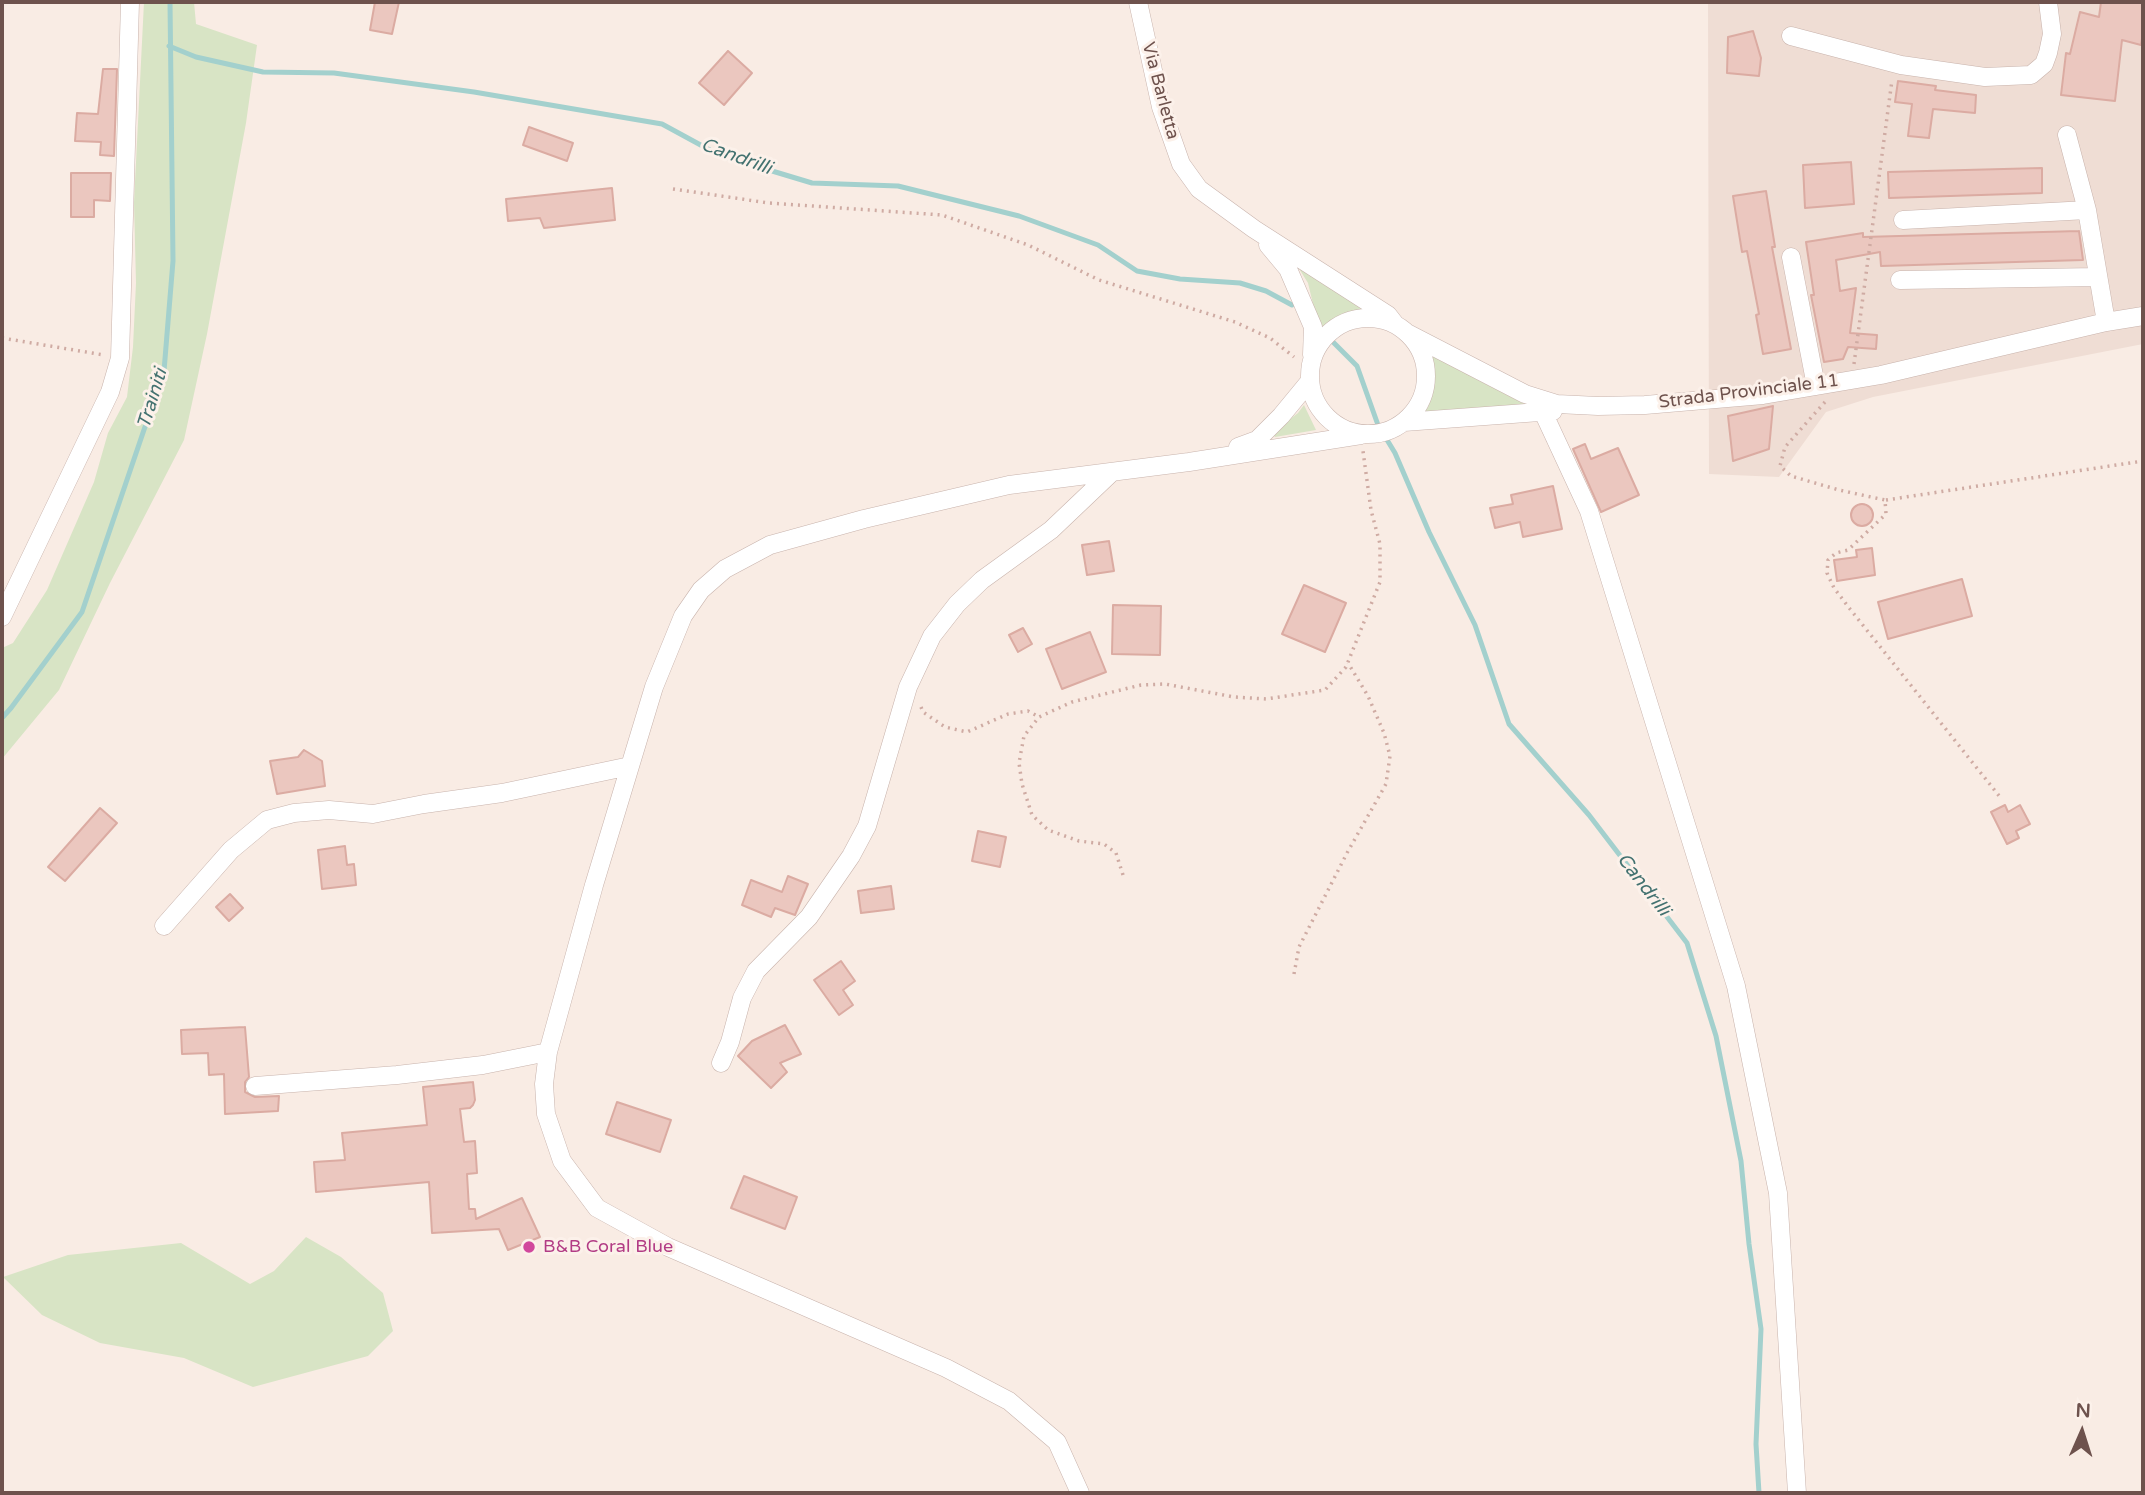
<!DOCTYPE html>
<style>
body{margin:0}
#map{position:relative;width:2145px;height:1495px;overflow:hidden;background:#f9ece4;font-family:"Varela Round",sans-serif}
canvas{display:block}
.frame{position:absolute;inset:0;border:4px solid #6e524d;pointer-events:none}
.north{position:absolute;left:2047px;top:1397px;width:70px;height:70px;-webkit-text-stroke:5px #fcf1ea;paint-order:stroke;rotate:3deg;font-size:19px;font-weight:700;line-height:28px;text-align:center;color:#6e524d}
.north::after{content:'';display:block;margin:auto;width:24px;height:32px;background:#6e524d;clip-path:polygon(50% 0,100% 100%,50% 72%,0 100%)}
</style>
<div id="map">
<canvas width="2145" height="1495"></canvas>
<div class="frame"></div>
<div class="north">N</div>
</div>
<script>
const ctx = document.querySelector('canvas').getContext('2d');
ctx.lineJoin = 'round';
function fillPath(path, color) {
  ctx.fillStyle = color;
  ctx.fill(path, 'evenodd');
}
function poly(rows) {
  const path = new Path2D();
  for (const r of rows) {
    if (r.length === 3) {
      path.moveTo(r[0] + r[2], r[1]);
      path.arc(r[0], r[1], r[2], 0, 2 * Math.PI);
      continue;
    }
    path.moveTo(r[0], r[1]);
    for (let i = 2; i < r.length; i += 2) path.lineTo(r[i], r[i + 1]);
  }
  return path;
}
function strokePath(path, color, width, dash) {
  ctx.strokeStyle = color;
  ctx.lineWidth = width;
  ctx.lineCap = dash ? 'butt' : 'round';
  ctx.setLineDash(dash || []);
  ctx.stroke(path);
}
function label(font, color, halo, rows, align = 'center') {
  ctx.font = font + ' "Varela Round",sans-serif';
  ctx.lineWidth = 6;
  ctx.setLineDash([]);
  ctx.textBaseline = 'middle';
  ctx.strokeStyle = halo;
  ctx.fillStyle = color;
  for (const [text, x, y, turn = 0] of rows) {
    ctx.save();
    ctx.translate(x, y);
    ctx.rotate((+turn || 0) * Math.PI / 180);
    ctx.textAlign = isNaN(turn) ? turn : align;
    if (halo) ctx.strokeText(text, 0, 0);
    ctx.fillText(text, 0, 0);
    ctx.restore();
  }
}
fillPath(poly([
 [1708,2,2143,2,2143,344,1873,397,1826,412,1779,477,1709,474]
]), '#efddd4');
fillPath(poly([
 [144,2,194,2,196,24,257,45,246,123,207,334,184,440,110,583,59,690,2,759,2,648,13,643,47,590,94,482,108,433,127,397,133,347,136,283,134,202],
 [1293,259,1373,312,1340,316,1319,329,1308,283],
 [1434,352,1463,372,1534,409,1422,415,1428,407,1433,388,1429,356],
 [1304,405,1316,430,1275,437,1272,433,1298,413],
 [306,1237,341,1257,383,1293,393,1331,368,1356,253,1387,184,1358,100,1343,42,1315,3,1277,68,1255,181,1243,250,1284,274,1271]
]), '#d8e4c5');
strokePath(poly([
 [169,46,196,57,263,72,334,73,474,92,662,124,719,155,812,183,898,186,1019,216,1098,245,1137,271,1180,279,1240,283,1266,291,1292,305],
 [1333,342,1357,366,1378,425,1395,453,1429,532,1475,625,1509,724,1589,815,1687,943,1716,1036,1741,1161,1749,1244,1761,1329,1756,1444,1759,1493],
 [2,718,11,708,82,612,164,371,173,261,170,2]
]), '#a3d0cd', 5);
const building = poly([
 [375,2,399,2,392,34,370,30,375,2],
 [2101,2,2143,2,2143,33,2141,45,2122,40,2115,101,2061,95,2066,53,2070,54,2080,12,2099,17,2101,2],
 [1753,31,1761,58,1759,76,1727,73,1728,37,1753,31],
 [728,51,752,73,724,105,699,83,728,51],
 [103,69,117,69,114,156,100,155,101,142,75,141,77,113,98,114,103,69],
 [1898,81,1936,86,1935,90,1976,95,1975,113,1933,109,1929,138,1908,136,1912,104,1895,102,1898,81],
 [529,127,573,143,567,161,523,145,529,127],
 [1851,162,1854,204,1805,208,1803,165,1851,162],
 [2042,168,2042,193,1889,198,1888,172,2042,168],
 [71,173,111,173,110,201,94,200,94,217,71,217,71,173],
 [612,188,615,220,544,228,540,218,508,221,506,199,612,188],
 [1766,191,1775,247,1772,247,1791,349,1763,354,1756,315,1759,314,1747,251,1742,252,1733,196,1766,191],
 [2079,231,2083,260,1881,266,1880,252,1836,260,1840,291,1856,288,1850,333,1877,335,1876,349,1848,347,1843,359,1824,362,1811,295,1814,295,1806,242,1863,233,1863,237,2079,231],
 [1773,406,1769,449,1733,461,1728,416,1773,406],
 [1585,444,1591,459,1618,448,1639,495,1601,512,1573,449,1585,444],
 [1553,486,1562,529,1523,537,1520,522,1495,528,1490,508,1513,504,1511,495,1553,486],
 [1862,515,11],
 [1109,541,1114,571,1087,575,1082,545,1109,541],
 [1872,548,1875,575,1837,581,1834,560,1857,557,1856,550,1872,548],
 [1962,579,1972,616,1888,639,1878,602,1962,579],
 [1304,585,1346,603,1325,652,1282,634,1304,585],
 [1113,605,1161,606,1160,655,1112,654,1113,605],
 [1023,628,1032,644,1018,652,1009,635,1023,628],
 [1090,632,1106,672,1062,689,1046,649,1090,632],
 [304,750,322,761,325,786,277,794,270,761,298,757,304,750],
 [2005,805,2008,812,2020,805,2030,824,2016,831,2019,838,2007,844,1991,812,2005,805],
 [100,808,117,823,65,881,48,867,100,808],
 [978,831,1006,837,1000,867,972,861,978,831],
 [345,846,347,865,354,864,356,885,322,889,318,850,345,846],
 [788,876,808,884,795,915,775,908,771,917,742,905,751,880,782,892,788,876],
 [891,886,894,909,861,913,858,891,891,886],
 [230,894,243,908,229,921,216,907,230,894],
 [841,961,855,981,843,990,853,1005,839,1015,814,980,841,961],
 [785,1025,801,1054,780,1063,787,1072,771,1088,738,1056,752,1041,785,1025],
 [245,1027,249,1077,245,1082,245,1092,255,1097,279,1096,278,1111,225,1114,224,1074,209,1075,208,1053,182,1054,181,1030,245,1027],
 [473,1082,475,1100,473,1105,470,1108,460,1109,464,1142,475,1141,477,1173,467,1174,469,1209,475,1209,476,1219,522,1198,540,1237,508,1250,499,1229,432,1233,429,1182,316,1192,314,1162,345,1160,342,1133,427,1125,423,1087,473,1082],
 [617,1102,671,1120,660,1152,606,1134,617,1102],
 [744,1176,797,1197,785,1229,731,1208,744,1176]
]);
fillPath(building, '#ebc7bf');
strokePath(building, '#dbaba2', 2);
const minor = poly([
 [1138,2,1161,107,1181,164,1199,189,1254,229,1388,315,1395,324],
 [1791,36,1901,65,1985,77,2031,75,2044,64,2048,53,2052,34,2048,2],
 [2067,135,2087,210],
 [1903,220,2087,210,2106,322],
 [1268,245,1288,269,1313,327,1312,355],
 [1791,257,1816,386],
 [1900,280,2098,277],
 [1368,376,58],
 [1407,333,1525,394,1557,404,1598,406,1645,405,1763,395,1881,375,2106,322,2143,316],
 [1543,412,1589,511,1736,986,1778,1193,1797,1493],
 [1404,422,1553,411],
 [1238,447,1257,440,1281,416,1309,382],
 [2,617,110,392,120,358,130,2],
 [164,926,231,850,267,820,294,813,329,810,373,814,424,804,502,793,630,766],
 [721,1063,730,1042,742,998,756,971,809,917,851,856,867,826,908,687,932,636,957,604,982,580,1051,530,1112,472],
 [255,1086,397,1075,483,1065,548,1052],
 [1080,1493,1057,1442,1009,1401,946,1368,668,1247,597,1208,562,1161,546,1114,544,1084,548,1052,594,885,654,687,683,616,701,590,725,569,770,545,864,519,1009,485,1189,462,1361,435]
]);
strokePath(minor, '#c8b3ac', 19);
strokePath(poly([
 [673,189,769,203,942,215,1028,245,1099,280,1235,322,1270,338,1294,357],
 [2,338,104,355],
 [1854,364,1892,80],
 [1825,402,1785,447,1780,466,1791,476,1839,490,1885,500,1886,514,1848,550,1836,553,1828,560,1827,573,1834,588,1850,609,2000,797],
 [1886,500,2143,461],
 [921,707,923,712,945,727,967,732,1008,714,1028,711,1039,717],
 [1123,875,1116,853,1104,844,1079,841,1048,830,1032,815,1022,784,1019,763,1024,736,1039,717,1072,702,1141,685,1165,684,1234,697,1266,699,1325,690,1346,667,1380,582,1380,544,1371,510,1363,451],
 [1294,974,1299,947,1347,853,1386,784,1390,756,1384,733,1368,696,1348,663]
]), '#cfaba3', 3.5, [2, 5]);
strokePath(minor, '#fff', 18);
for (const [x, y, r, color] of [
 [529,1247,7,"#d1479c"]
]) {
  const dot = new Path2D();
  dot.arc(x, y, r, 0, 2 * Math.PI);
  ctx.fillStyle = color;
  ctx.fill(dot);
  strokePath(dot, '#fcf1ea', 2.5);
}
label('18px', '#6e524d', '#fcf1ea', [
 ["Via Barletta",1160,91,75],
 ["Strada Provinciale 11",1749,392,-7]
]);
label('18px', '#b23c85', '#fcf1ea', [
 ["B&B Coral Blue",543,1247]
], 'left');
label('italic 19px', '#437270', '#fcf1ea', [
 ["Candrilli",736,157,20],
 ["Trainiti",153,399,-73],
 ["Candrilli",1643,885,52]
]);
</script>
